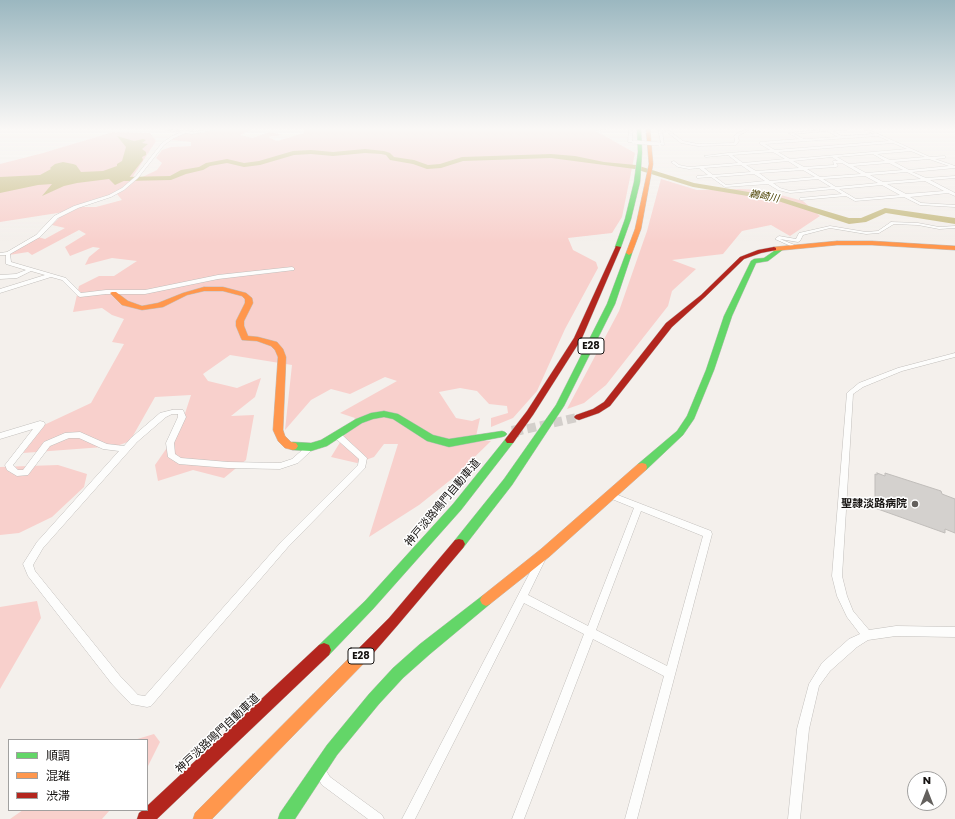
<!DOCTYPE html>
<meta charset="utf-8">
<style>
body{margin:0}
#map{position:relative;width:955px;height:819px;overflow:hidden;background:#f4f0ec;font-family:Poppins,"Noto Sans JP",sans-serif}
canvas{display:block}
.legend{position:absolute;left:8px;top:739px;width:140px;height:72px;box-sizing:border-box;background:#fff;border:1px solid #a1a09f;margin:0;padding:5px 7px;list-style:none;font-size:12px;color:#151210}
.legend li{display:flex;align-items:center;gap:8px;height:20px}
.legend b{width:20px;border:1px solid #a1a09f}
.north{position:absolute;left:907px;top:771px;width:40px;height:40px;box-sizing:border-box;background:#fff;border:1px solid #a1a09f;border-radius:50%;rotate:0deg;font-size:11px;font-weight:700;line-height:16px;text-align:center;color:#151210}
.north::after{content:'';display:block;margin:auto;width:14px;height:18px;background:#63605d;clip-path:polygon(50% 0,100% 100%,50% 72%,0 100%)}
</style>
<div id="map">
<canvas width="955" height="819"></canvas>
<ul class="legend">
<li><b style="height:5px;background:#63d668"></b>順調</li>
<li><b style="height:5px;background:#ff974d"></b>混雑</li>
<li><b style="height:5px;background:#b3261e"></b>渋滞</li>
</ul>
<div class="north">N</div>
</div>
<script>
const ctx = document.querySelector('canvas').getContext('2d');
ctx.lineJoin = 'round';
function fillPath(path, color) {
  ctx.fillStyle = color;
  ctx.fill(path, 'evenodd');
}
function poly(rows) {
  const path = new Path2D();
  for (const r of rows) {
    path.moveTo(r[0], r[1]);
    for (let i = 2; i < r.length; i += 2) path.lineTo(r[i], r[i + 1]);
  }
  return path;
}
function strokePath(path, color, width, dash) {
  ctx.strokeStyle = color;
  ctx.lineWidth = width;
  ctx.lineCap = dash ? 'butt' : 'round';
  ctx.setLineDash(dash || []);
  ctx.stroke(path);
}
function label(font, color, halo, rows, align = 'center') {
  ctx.font = font + ' Poppins,"Noto Sans JP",sans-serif';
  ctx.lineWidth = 3;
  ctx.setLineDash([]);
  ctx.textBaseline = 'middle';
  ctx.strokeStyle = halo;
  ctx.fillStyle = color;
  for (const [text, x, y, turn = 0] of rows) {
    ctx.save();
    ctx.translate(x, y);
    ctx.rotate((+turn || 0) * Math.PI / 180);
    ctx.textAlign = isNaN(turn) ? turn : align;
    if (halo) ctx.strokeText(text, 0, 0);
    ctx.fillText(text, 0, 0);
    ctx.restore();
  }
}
fillPath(poly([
 [202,129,248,129,251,130,240,135,252,138,270,132,282,135,268,137,277,141,304,133,304,129,606,129,596,131,635,153,622,217,612,233,568,238,573,250,596,262,598,268,565,329,537,391,513,418,491,427,491,418,508,413,507,406,489,404,477,391,460,388,439,392,456,418,472,421,480,418,475,441,491,441,453,478,419,505,369,537,398,444,384,444,374,457,357,463,331,457,355,418,340,413,397,381,385,377,350,394,331,389,311,400,285,430,292,365,230,355,203,374,208,381,237,388,261,378,255,397,231,416,254,415,246,460,224,478,193,470,158,481,155,465,180,429,191,395,155,397,130,441,117,446,23,453,44,425,91,403,124,344,112,342,124,319,112,315,102,308,73,312,79,286,99,276,114,276,137,261,112,258,85,265,89,257,100,248,93,247,70,256,65,247,86,234,79,230,32,255,28,252,9,255,17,249,38,237,45,239,65,228,52,225,60,217,80,207,96,207,122,200,116,193,64,212,0,222,0,164,43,153,113,132,150,133,156,141,132,178,138,179,157,170,162,163,156,158,162,150,171,147,191,146,191,142,171,140,184,133,205,133],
 [661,179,697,190,740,189,762,190,803,201,820,216,790,236,771,225,742,231,723,254,672,260,696,269,672,291,668,306,606,385,584,403,567,409,619,311,647,231],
 [58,465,87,474,84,487,52,517,19,533,0,535,0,467],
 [37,601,41,618,0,689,0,607],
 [154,734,160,742,147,768,147,740,134,740],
 [23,810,110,810,102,819,10,819]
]), '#f8d0cc');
fillPath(poly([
 [117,136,134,141,143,139,146,140,142,143,148,144,142,149,146,152,146,155,142,157,143,160,128,179,115,185,109,179,77,183,64,186,42,196,52,184,38,185,0,193,0,177,40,175,51,169,50,168,55,164,63,162,73,164,76,165,81,172,103,171,117,166,117,164,122,161,126,147]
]), '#c7bc84');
fillPath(poly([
 [365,149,384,151,390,153,394,157,414,160,428,165,440,164,462,157,551,154,575,156,604,162,636,165,694,183,779,197,849,218,861,218,885,208,955,218,955,224,886,213,866,222,849,224,778,201,693,187,635,169,551,158,463,161,441,168,427,169,413,164,390,160,386,155,381,154,365,153,333,156,311,154,294,155,260,165,244,167,227,163,210,166,203,170,186,174,171,180,125,181,121,179,125,177,170,176,181,170,199,167,206,163,227,159,244,163,259,161,293,151,311,150,333,152,365,149]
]), '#c7bc84');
const building = poly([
 [877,473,885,476,885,473,941,491,942,494,955,499,955,533,945,529,945,533,875,508,875,474,877,475,877,473]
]);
fillPath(building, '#d4d1ce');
strokePath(building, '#c0bdba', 1);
strokePath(poly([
 [514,432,579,417]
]), '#d3cfcb', 9, [9, 4.5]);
strokePath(poly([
 [512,432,518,431]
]), '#d3cfcb', 12, [12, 6]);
const street = poly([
 [163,129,185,131,194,129,189,132,192,132,213,129,219,129,192,134,186,133,174,138,164,145,138,178,124,190,111,197,78,208,58,218,40,237,10,254,11,262,66,278,81,293,106,290,145,290,218,275,292,267,294,268,294,270,218,279,145,294,106,294,80,297,78,296,62,280,51,277,0,293,0,289,45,275,31,271,17,278,0,279,0,275,16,274,26,270,6,264,6,255,0,255,0,253,7,252,36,235,54,216,74,206,109,195,122,188,136,176,162,143,172,136,181,132,164,130,163,129],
 [629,129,632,129,632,141,635,141,635,143,628,142,629,129],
 [658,129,662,129,664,145,657,144,661,143,658,129],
 [663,129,667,129,683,141,698,144,734,143,735,141,734,136,737,133,747,129,751,129,738,136,739,141,736,145,698,146,681,143,663,129],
 [827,129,848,129,847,130,832,131,842,136,874,134,863,129,867,129,930,157,945,156,945,158,935,159,955,166,955,168,912,172,926,178,955,176,955,178,930,180,955,193,955,196,948,193,910,197,921,203,955,205,955,207,920,205,904,197,855,201,846,196,801,200,799,199,800,198,842,194,834,189,790,193,778,190,768,184,725,187,711,177,697,178,697,176,698,176,708,175,699,168,689,169,678,167,671,162,674,161,679,165,689,167,738,163,728,155,706,157,704,156,728,153,770,150,760,144,760,142,799,139,788,133,827,129],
 [827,131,838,137,804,139,794,134,827,131],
 [878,136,889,141,775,150,765,144,878,136],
 [893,143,907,149,790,159,778,152,893,143],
 [911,151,925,157,890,160,877,154,911,151],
 [773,152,785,159,743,163,732,155,773,152],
 [873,154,885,161,849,164,837,157,873,154],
 [832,157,838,161,833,161,834,165,804,167,793,161,832,157],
 [929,159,949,166,909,170,894,162,929,159],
 [788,161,799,168,756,171,746,165,788,161],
 [836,163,842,163,861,174,820,177,807,169,836,167,838,166,836,163],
 [889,163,903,170,866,173,853,166,889,163],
 [741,165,751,172,713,175,704,168,741,165],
 [803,170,815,177,770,181,759,173,803,170],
 [907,172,921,179,883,182,870,175,907,172],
 [754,174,765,181,726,185,715,177,754,174],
 [865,176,878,183,836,187,823,179,865,176],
 [818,179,831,187,790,191,780,188,773,183,818,179],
 [925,181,944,191,906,194,887,184,925,181],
 [882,185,900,195,856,199,839,189,882,185],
 [891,222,918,223,939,227,955,226,955,228,939,229,918,225,894,224,879,233,866,234,830,228,803,235,800,241,798,242,780,239,797,246,797,247,795,248,775,239,779,236,796,239,799,233,830,226,866,232,878,231,891,222],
 [955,353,955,357,902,371,863,387,853,394,842,576,847,596,853,611,869,630,896,626,955,627,955,637,896,636,868,640,857,647,830,671,819,686,809,729,800,819,788,819,797,729,809,684,822,663,849,639,860,634,847,617,837,596,832,576,847,393,859,383,898,368,955,353],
 [172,410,183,410,186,417,174,443,175,454,181,458,228,462,280,463,292,459,308,445,311,444,314,445,315,447,298,463,280,469,228,468,179,464,168,457,166,443,178,417,178,414,172,414,166,417,137,442,43,548,33,565,35,571,120,676,138,695,145,696,282,541,358,465,359,459,334,437,333,435,334,433,340,433,367,458,365,468,288,547,151,706,147,707,131,704,112,684,28,576,23,564,37,542,119,451,103,449,79,438,69,438,50,446,28,475,17,476,7,470,5,465,33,429,0,439,0,433,40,421,44,422,45,424,44,426,13,465,18,470,23,470,44,442,65,433,80,432,107,444,124,446,131,438,160,413,172,410],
 [610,492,711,531,712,534,637,819,625,819,664,676,593,639,524,819,512,819,584,634,524,603,415,819,402,819,539,555,542,554,545,555,546,558,528,595,588,626,634,508,607,497,606,495,607,493,610,492],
 [641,511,703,536,667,666,596,630,641,511],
 [319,764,323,766,330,777,382,815,384,819,368,819,322,785,313,770,315,766,319,764]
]);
const fast = poly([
 [637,129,641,129,642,152,640,182,631,219,621,247,618,249,615,247,625,219,634,182,638,152,637,129],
 [780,247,785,248,768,261,756,263,732,316,714,370,694,419,683,435,646,470,642,471,638,470,637,467,638,464,677,431,687,416,706,370,724,316,751,261,754,259,764,258,780,247],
 [629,251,632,253,615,304,564,406,512,485,463,548,459,549,455,548,453,544,455,540,504,479,556,405,607,304,626,253,629,251],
 [384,411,398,414,433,435,449,439,502,431,505,432,507,434,505,436,502,437,449,447,427,441,393,419,384,417,373,419,362,423,327,446,311,451,293,450,290,449,288,446,290,443,293,442,311,443,321,440,356,419,371,413,384,411],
 [510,436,513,437,515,440,513,443,461,510,373,609,329,655,324,657,319,655,317,650,319,645,365,601,453,504,507,437,510,436],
 [486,594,490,596,492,600,490,604,430,654,403,678,379,704,337,755,295,819,278,819,280,813,327,745,369,694,393,668,420,644,482,596,486,594]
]);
const slow = poly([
 [646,129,650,129,653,164,641,229,632,253,629,255,626,253,635,229,649,164,646,129],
 [837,241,872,241,955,246,955,250,872,245,837,245,774,251,771,249,774,247,837,241],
 [204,287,223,287,246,293,252,298,253,303,244,321,244,326,248,336,258,337,277,342,283,349,286,357,283,430,285,436,291,442,296,443,298,446,296,449,293,450,285,448,278,441,273,430,278,357,275,350,271,346,257,341,242,340,241,338,236,326,236,321,245,303,245,299,242,296,223,291,204,291,187,295,163,307,142,310,122,305,110,293,112,292,116,292,128,301,142,306,158,303,183,293,204,287],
 [642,463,646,464,647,467,646,470,549,557,490,604,486,606,482,604,480,600,482,596,541,549,638,464,642,463],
 [365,645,370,647,372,652,370,657,212,819,193,819,195,813,360,647,365,645]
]);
const jam = poly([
 [616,246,621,247,582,338,533,415,513,443,507,443,505,440,507,437,527,411,574,338,616,246],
 [774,247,776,248,776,250,761,253,744,259,705,297,672,327,610,406,599,413,579,420,576,419,574,417,576,415,593,409,604,402,666,323,701,295,740,257,758,250,774,247],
 [459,539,463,540,465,544,463,548,397,626,370,657,365,659,360,657,358,652,360,647,389,618,455,540,459,539],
 [324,643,329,645,331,650,329,655,157,819,137,819,139,813,143,810,147,810,147,806,319,645,324,643]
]);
strokePath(street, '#c2bfbc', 1);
strokePath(fast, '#c2bfbc', 1);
strokePath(slow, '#c2bfbc', 1);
strokePath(jam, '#c2bfbc', 1);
fillPath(street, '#fdfdfc');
fillPath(fast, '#63d668');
fillPath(slow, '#ff974d');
fillPath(jam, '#b3261e');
const streetBridge = poly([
 [634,142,659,144]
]);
strokePath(streetBridge, '#c2bfbc', 4, []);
strokePath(streetBridge, '#fdfdfc', 3.5);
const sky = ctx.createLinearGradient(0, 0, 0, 243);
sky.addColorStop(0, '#9bb7c0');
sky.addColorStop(0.53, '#faf8f6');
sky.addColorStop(1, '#faf8f600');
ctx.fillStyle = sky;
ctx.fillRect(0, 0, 955, 243);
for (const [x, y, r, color] of [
 [915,504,4,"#63605d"]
]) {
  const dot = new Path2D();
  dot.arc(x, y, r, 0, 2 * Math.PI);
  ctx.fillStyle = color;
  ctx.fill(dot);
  strokePath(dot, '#fff', 1.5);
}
label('italic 10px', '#4a4000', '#fff', [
 ["鵜崎川",764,197,10]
]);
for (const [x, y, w] of [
 [591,346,26],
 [361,656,26]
]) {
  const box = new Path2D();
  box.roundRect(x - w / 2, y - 8, w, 16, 3);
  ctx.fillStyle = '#fff';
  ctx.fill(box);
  strokePath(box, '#151210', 1);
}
label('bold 10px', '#151210', null, [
 ["E28",591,346],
 ["E28",361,656]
]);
label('11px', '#151210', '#fff', [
 ["神戸淡路鳴門自動車道",443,503,-50],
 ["神戸淡路鳴門自動車道",218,734,-43]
]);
label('bold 11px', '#151210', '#fff', [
 ["聖隷淡路病院",907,504]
], 'right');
</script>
